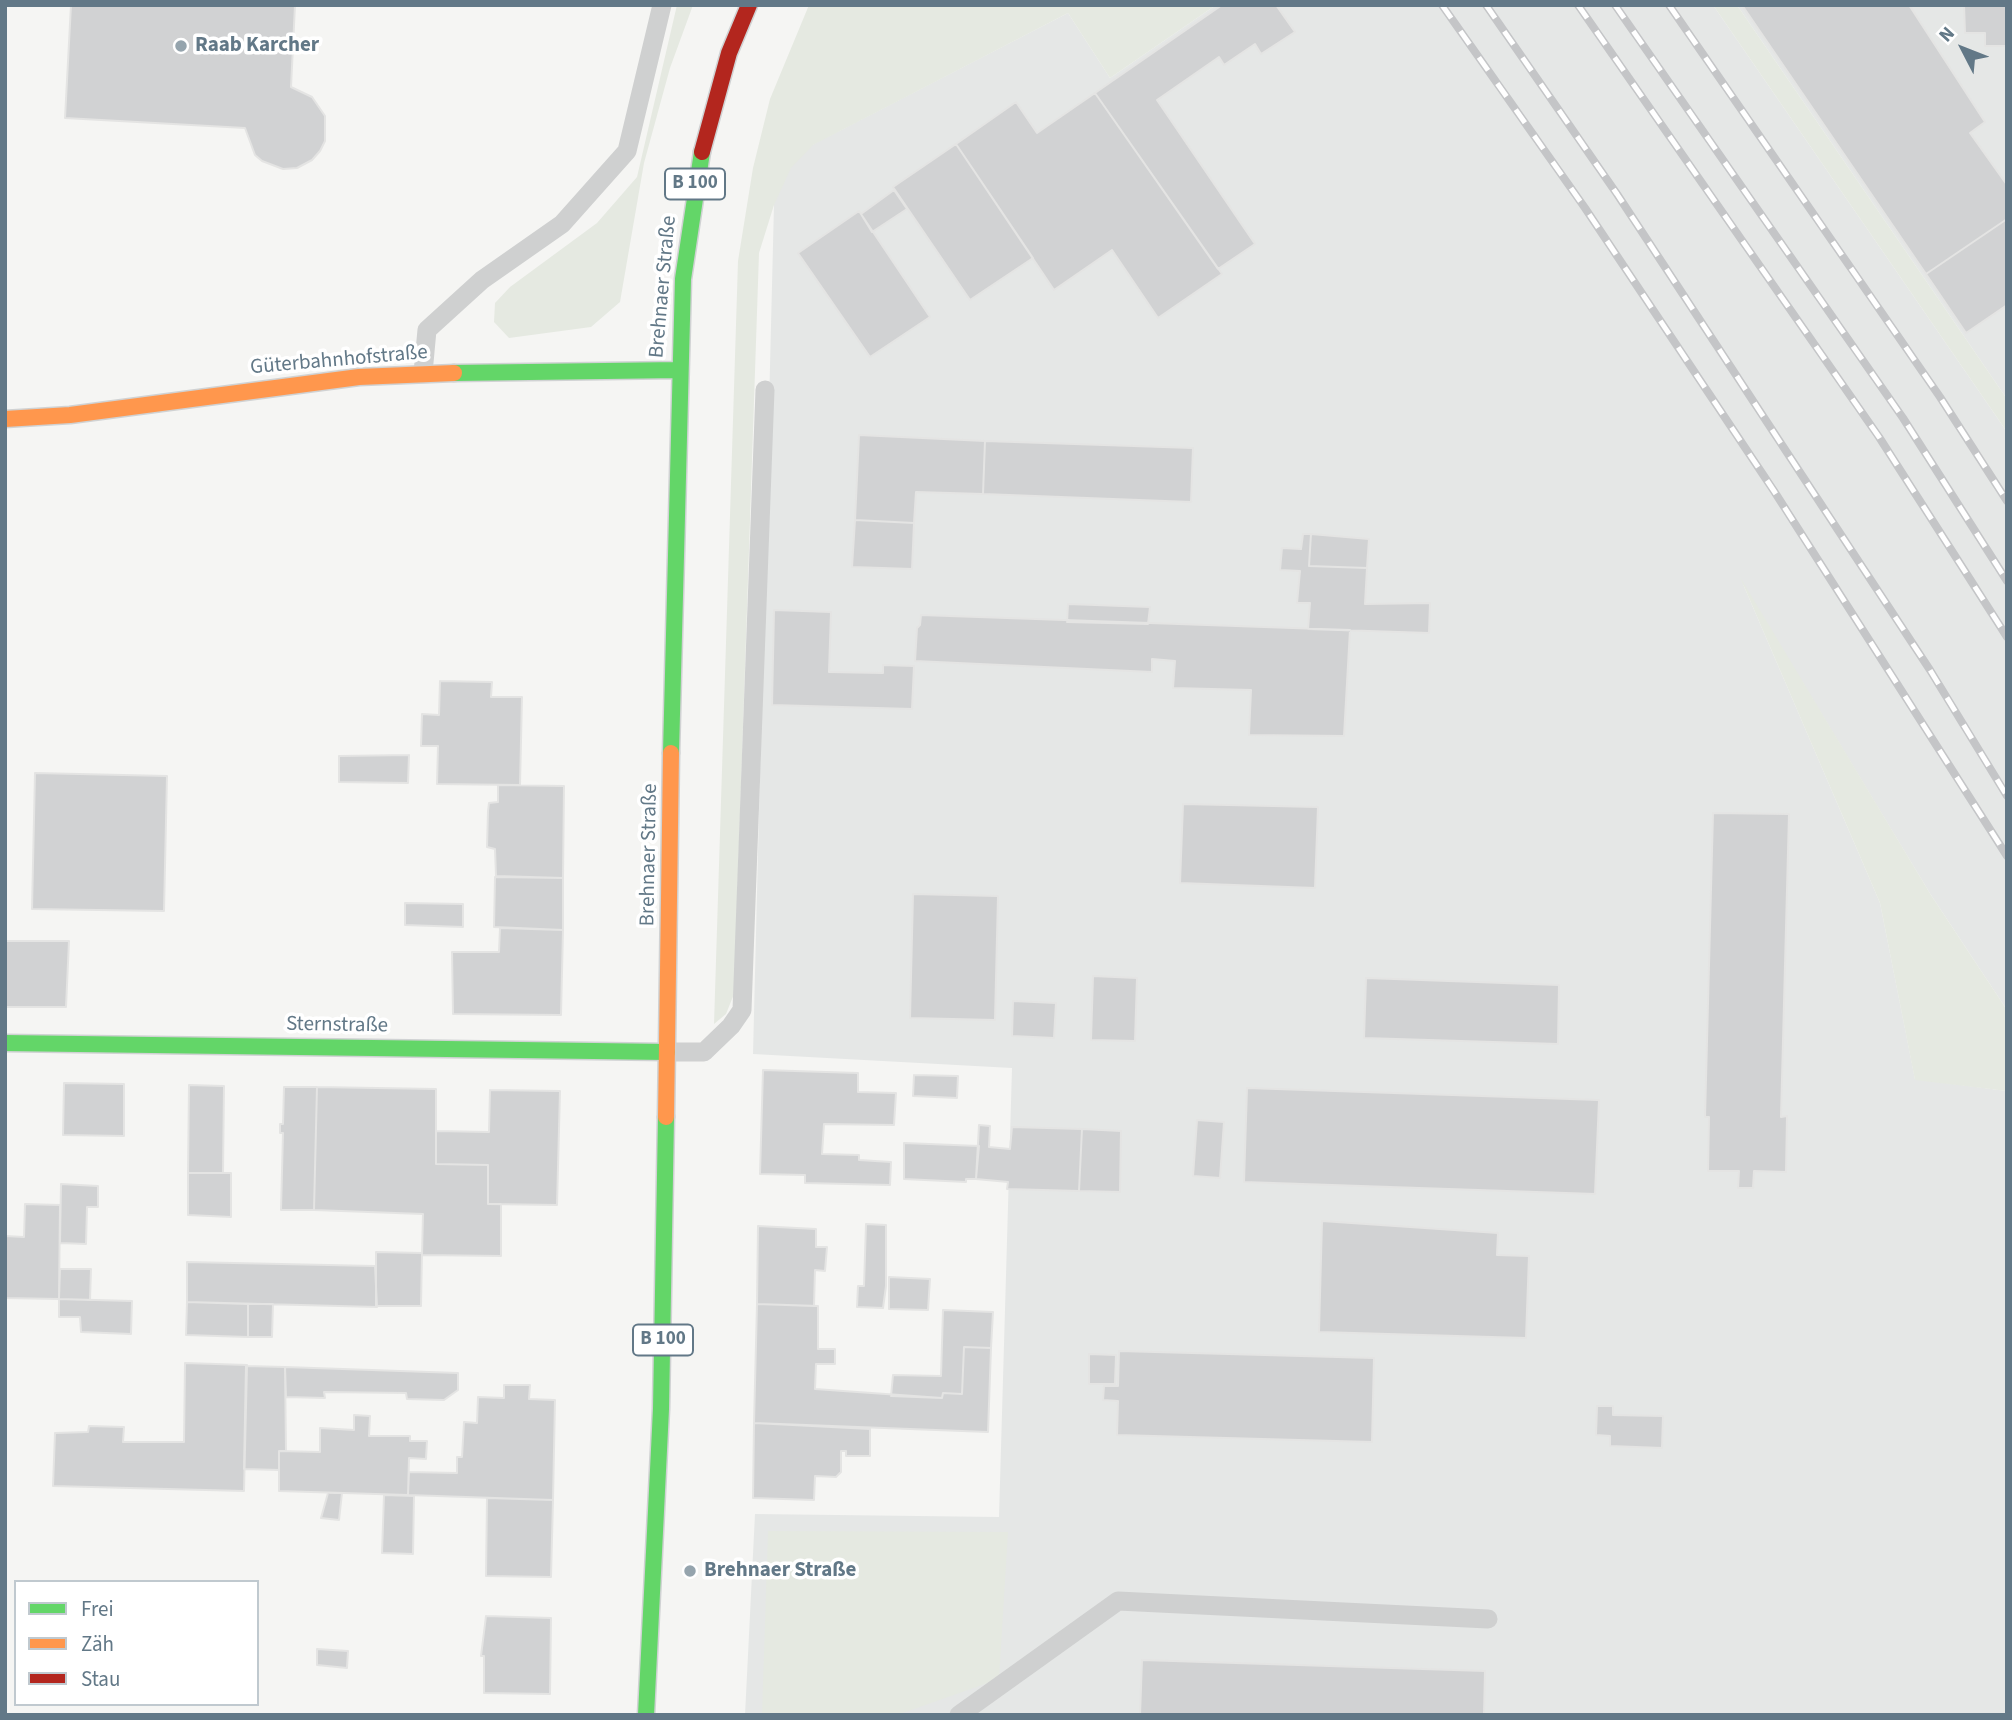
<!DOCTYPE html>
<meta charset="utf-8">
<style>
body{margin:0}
#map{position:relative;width:2012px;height:1720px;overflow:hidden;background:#f5f5f3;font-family:"Source Sans 3",sans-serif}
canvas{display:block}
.frame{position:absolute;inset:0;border:7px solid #627887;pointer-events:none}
.legend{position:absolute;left:14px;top:1580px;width:245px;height:126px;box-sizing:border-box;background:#fff;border:2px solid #c0c9cf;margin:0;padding:9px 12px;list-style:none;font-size:21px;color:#627887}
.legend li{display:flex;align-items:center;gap:14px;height:35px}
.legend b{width:35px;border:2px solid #c0c9cf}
.north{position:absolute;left:1928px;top:14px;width:70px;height:70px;-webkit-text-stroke:5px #fff;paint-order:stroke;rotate:312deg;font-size:19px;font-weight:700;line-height:28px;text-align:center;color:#627887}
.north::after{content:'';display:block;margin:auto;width:24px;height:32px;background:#627887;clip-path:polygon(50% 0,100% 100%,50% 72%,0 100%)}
</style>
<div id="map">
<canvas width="2012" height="1720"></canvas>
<div class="frame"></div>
<ul class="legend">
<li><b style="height:9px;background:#63d668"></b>Frei</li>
<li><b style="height:9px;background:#ff974d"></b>Zäh</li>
<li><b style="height:9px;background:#b3261e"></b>Stau</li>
</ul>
<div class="north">N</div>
</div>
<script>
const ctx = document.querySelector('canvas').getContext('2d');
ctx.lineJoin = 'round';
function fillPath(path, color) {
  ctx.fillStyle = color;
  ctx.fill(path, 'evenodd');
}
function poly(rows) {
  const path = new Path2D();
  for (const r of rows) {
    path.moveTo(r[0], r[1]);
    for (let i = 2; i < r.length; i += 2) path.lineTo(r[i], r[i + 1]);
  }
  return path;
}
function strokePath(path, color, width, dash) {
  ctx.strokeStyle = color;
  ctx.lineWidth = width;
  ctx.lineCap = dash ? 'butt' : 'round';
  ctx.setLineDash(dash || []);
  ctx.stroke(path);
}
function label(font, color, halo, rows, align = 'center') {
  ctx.font = font + ' "Source Sans 3",sans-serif';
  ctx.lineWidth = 7;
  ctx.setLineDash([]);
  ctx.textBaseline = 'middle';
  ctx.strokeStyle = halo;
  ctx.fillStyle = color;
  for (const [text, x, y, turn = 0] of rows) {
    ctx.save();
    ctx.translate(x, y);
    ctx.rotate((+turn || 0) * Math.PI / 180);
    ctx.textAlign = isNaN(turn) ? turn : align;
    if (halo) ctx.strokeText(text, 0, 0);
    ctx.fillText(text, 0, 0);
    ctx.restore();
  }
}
fillPath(poly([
 [1216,5,1713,5,2007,432,2007,1010,1931,895,1743,584,1880,903,1915,1079,2007,1091,2007,1715,745,1715,755,1514,999,1517,1012,1068,753,1054,775,164,1068,13,1110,78],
 [1737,5,2007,5,2007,399]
]), '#e5e7e6');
fillPath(poly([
 [677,5,693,5,670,68,644,163,620,302,591,327,509,338,494,322,495,303,510,287,597,223,637,177],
 [809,5,1216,5,1110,78,1068,13,813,145,791,168,774,205,759,253,734,994,726,1014,714,1024,738,261,753,168,770,99],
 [1713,5,1737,5,2007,399,2007,432],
 [1740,577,1931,895,2007,1010,2007,1091,1915,1080,1880,903],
 [768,1531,1008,1532,999,1679,897,1715,762,1715]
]), '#e5e9e1');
const building = poly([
 [71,5,295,5,291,87,312,97,325,116,325,141,320,151,312,160,297,168,283,169,262,161,255,155,245,128,65,118,71,5],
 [1222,5,1276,5,1295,32,1261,54,1255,44,1224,65,1219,57,1157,100,1255,244,1218,269,1095,93,1222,5],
 [1742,5,1909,5,1985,122,1970,133,2007,185,2007,219,1926,274,1742,5],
 [1964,5,2007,5,2007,46,1985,46,1985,33,1965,33,1964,5],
 [1095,93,1222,274,1158,318,1112,250,1054,290,956,144,1016,102,1037,133,1095,93],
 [956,144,1033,258,970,300,893,187,956,144],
 [894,190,907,209,872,232,861,214,894,190],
 [859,211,930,317,870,357,798,253,859,211],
 [2007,219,2007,305,1966,333,1926,274,2007,219],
 [859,435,985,441,983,494,916,492,914,523,855,520,859,435],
 [985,441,1193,448,1191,502,983,494,985,441],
 [855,520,914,523,912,569,852,567,855,520],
 [1303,534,1311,534,1309,566,1367,568,1365,604,1430,603,1429,633,1308,629,1310,603,1297,603,1300,571,1280,570,1282,548,1301,549,1303,534],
 [1311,534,1369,539,1367,568,1309,566,1311,534],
 [1068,604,1150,607,1148,624,1067,622,1068,604],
 [774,610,831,612,829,672,883,673,883,665,914,666,912,709,772,705,774,610],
 [921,615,1350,630,1344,736,1249,735,1251,690,1173,688,1175,661,1152,659,1152,672,915,661,917,628,920,625,921,615],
 [440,681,492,682,491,697,522,697,520,785,437,784,438,746,421,746,422,714,439,715,440,681],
 [409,755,408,783,339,782,339,756,409,755],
 [35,773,167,776,164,911,32,909,35,773],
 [498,785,564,786,563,878,496,876,495,849,487,847,488,811,489,803,498,802,498,785],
 [1183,804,1318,807,1315,888,1180,883,1183,804],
 [1713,813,1789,814,1781,1117,1787,1116,1786,1172,1754,1171,1753,1188,1738,1188,1739,1171,1708,1171,1709,1117,1705,1117,1713,813],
 [495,877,563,878,563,930,494,927,495,877],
 [913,894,998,896,995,1020,910,1018,913,894],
 [405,903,463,904,463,927,405,925,405,903],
 [500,928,563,930,561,1015,453,1014,452,952,499,952,500,928],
 [5,941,69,941,66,1007,5,1007,5,941],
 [1093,976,1137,978,1135,1041,1091,1040,1093,976],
 [1366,978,1559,985,1558,1044,1364,1038,1366,978],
 [1013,1001,1056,1003,1054,1038,1012,1036,1013,1001],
 [763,1070,858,1073,858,1092,896,1093,894,1125,824,1124,822,1154,859,1155,859,1160,891,1162,890,1185,805,1183,805,1175,760,1174,763,1070],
 [914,1075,958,1076,957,1098,913,1096,914,1075],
 [64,1083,124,1084,124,1136,63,1135,64,1083],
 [189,1085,224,1086,223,1173,188,1173,189,1085],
 [284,1087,317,1087,314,1210,281,1210,283,1133,280,1133,280,1124,283,1124,284,1087],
 [317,1087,436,1089,436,1164,488,1165,488,1204,501,1204,501,1256,422,1255,423,1214,314,1210,317,1087],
 [1247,1088,1599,1100,1595,1194,1244,1182,1247,1088],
 [490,1090,560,1091,557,1205,488,1204,488,1165,436,1164,436,1131,489,1132,490,1090],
 [1197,1120,1224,1122,1220,1178,1193,1176,1197,1120],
 [979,1125,990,1126,989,1147,1010,1149,1012,1127,1082,1129,1079,1191,1007,1189,1008,1182,976,1179,979,1125],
 [1082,1129,1121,1131,1120,1192,1079,1191,1082,1129],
 [904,1143,979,1146,976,1179,966,1179,966,1182,904,1179,904,1143],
 [188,1173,231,1173,231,1217,188,1215,188,1173],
 [61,1184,98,1186,98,1207,87,1207,86,1244,60,1243,61,1184],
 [25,1204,60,1205,59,1299,5,1298,5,1236,24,1237,25,1204],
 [1322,1221,1498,1233,1497,1255,1529,1256,1526,1338,1319,1332,1322,1221],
 [866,1224,886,1225,886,1286,883,1308,857,1307,858,1286,864,1286,866,1224],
 [758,1226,816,1229,816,1247,827,1247,825,1271,815,1270,814,1306,757,1304,758,1226],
 [376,1252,422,1253,421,1306,376,1306,376,1252],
 [187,1262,375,1266,377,1307,187,1302,187,1262],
 [60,1269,91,1269,90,1300,59,1299,60,1269],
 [889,1277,930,1279,928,1310,889,1309,889,1277],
 [59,1299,132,1301,131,1334,81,1332,80,1317,59,1317,59,1299],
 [187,1302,248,1304,248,1337,186,1335,187,1302],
 [248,1304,273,1304,272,1337,248,1337,248,1304],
 [757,1304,818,1306,818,1349,835,1349,835,1364,816,1364,815,1389,942,1398,943,1393,962,1394,964,1347,991,1348,988,1432,754,1423,757,1304],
 [943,1310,993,1312,991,1348,964,1347,962,1394,943,1393,942,1398,891,1396,893,1375,941,1376,943,1310],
 [1119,1351,1374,1358,1372,1442,1117,1435,1118,1401,1103,1400,1104,1386,1118,1386,1119,1351],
 [1089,1354,1116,1355,1115,1384,1089,1384,1089,1354],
 [185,1363,247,1365,244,1491,53,1486,55,1433,88,1432,89,1426,124,1427,123,1442,184,1442,185,1363],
 [246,1366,285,1367,286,1451,279,1451,279,1470,244,1469,246,1366],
 [285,1367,458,1373,458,1390,444,1400,407,1399,406,1393,324,1392,325,1398,286,1397,285,1367],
 [504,1385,530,1385,529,1399,555,1400,553,1500,408,1495,409,1472,457,1473,457,1457,462,1457,464,1422,477,1423,478,1397,504,1398,504,1385],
 [1597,1406,1613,1406,1613,1415,1663,1416,1662,1448,1610,1446,1610,1436,1596,1435,1597,1406],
 [354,1415,370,1416,369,1436,410,1436,410,1441,427,1441,426,1459,409,1458,408,1495,279,1491,279,1451,320,1452,320,1428,354,1430,354,1415],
 [754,1423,870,1429,870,1456,846,1456,846,1451,841,1451,841,1472,836,1477,815,1476,814,1500,753,1498,754,1423],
 [328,1493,342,1493,339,1520,321,1518,328,1493],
 [384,1495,414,1496,413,1554,382,1553,384,1495],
 [487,1498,553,1500,551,1577,486,1576,487,1498],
 [486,1616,551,1618,550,1694,484,1693,484,1656,481,1656,486,1616],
 [317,1649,348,1651,347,1668,317,1665,317,1649],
 [1142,1660,1485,1671,1484,1715,1140,1715,1142,1660]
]);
fillPath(building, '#d1d2d3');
strokePath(building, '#e4e4e3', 2);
const fast = poly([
 [454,373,679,370],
 [671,753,683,279,702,152],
 [5,1043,667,1052],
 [646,1715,661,1409,666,1117]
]);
const slow = poly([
 [5,419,70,415,359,377,454,373],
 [666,1117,671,753]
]);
const jam = poly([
 [702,152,729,53,749,5]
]);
strokePath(fast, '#d0d2d3', 19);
strokePath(slow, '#d0d2d3', 19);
strokePath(jam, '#d0d2d3', 19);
strokePath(poly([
 [423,373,427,330,482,280,562,224,627,151,662,5],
 [667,1052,704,1052,731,1026,742,1010,765,390],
 [959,1715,1118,1601,1488,1619]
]), '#cfd0d0', 19);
strokePath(fast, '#63d668', 16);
strokePath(slow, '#ff974d', 16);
strokePath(jam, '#b3261e', 16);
const rail = poly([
 [1442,5,1585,208,1774,491,2007,856],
 [1486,5,1617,194,1930,670,2007,796],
 [1578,5,1879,437,2007,637],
 [1615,5,1903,418,2007,581],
 [1669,5,1940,397,2007,501]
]);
strokePath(rail, '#c4c5c7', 8);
strokePath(rail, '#fff', 5, [16]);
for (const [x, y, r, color] of [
 [181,46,7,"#95a4ad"],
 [690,1571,7,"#95a4ad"]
]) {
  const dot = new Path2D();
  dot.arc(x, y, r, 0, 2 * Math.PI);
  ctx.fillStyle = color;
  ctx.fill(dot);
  strokePath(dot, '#fff', 2.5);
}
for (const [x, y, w] of [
 [695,184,60],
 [663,1340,60]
]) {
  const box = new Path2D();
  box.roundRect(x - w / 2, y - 15.5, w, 31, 5);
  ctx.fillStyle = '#fff';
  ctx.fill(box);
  strokePath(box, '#627887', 2);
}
label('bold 19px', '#627887', null, [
 ["B 100",695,184],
 ["B 100",663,1340]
]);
label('bold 21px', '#627887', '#fff', [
 ["Raab Karcher",195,46],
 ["Brehnaer Straße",704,1571]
], 'left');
label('21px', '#627887', '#fff', [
 ["Brehnaer Straße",664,287,-85],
 ["Güterbahnhofstraße",339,361,-5],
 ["Brehnaer Straße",650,855,-89],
 ["Sternstraße",337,1026,1]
]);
</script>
